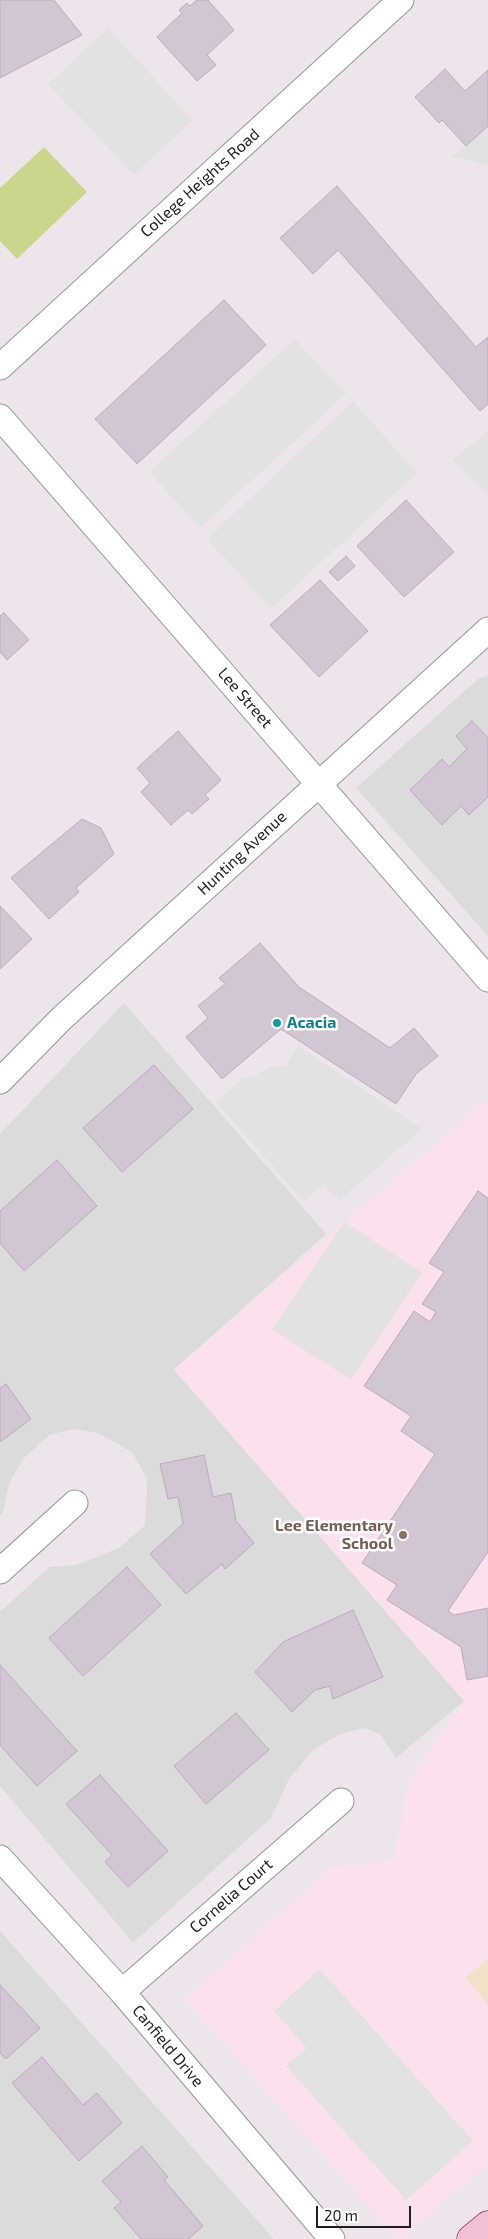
<!DOCTYPE html>
<style>
body{margin:0}
#map{position:relative;width:488px;height:2239px;overflow:hidden;background:#eee5ec;font-family:"Exo 2",sans-serif}
canvas{display:block}
.scale{position:absolute;left:316px;top:2206px;width:95px;height:22px;box-sizing:border-box;border:2px solid #1e1e1e;border-top:0;padding-left:6px;font-size:15px;line-height:18px;white-space:nowrap;color:#1e1e1e;-webkit-text-stroke:4px #fff;paint-order:stroke}
</style>
<div id="map">
<canvas width="488" height="2239"></canvas>
<div class="scale">20 m</div>
</div>
<script>
const ctx = document.querySelector('canvas').getContext('2d');
ctx.lineJoin = 'round';
function fillPath(path, color) {
  ctx.fillStyle = color;
  ctx.fill(path, 'evenodd');
}
function poly(rows) {
  const path = new Path2D();
  for (const r of rows) {
    path.moveTo(r[0], r[1]);
    for (let i = 2; i < r.length; i += 2) path.lineTo(r[i], r[i + 1]);
  }
  return path;
}
function strokePath(path, color, width, dash) {
  ctx.strokeStyle = color;
  ctx.lineWidth = width;
  ctx.lineCap = dash ? 'butt' : 'round';
  ctx.setLineDash(dash || []);
  ctx.stroke(path);
}
function label(font, color, halo, rows, align = 'center') {
  ctx.font = font + ' "Exo 2",sans-serif';
  ctx.lineWidth = 5;
  ctx.setLineDash([]);
  ctx.textBaseline = 'middle';
  ctx.strokeStyle = halo;
  ctx.fillStyle = color;
  for (const [text, x, y, turn = 0] of rows) {
    ctx.save();
    ctx.translate(x, y);
    ctx.rotate((+turn || 0) * Math.PI / 180);
    ctx.textAlign = isNaN(turn) ? turn : align;
    if (halo) ctx.strokeText(text, 0, 0);
    ctx.fillText(text, 0, 0);
    ctx.restore();
  }
}
fillPath(poly([
 [488,675,488,936,356,788,478,679],
 [124,1003,326,1234,174,1370,464,1701,396,1758,380,1734,363,1728,338,1735,313,1750,289,1779,271,1818,133,1943,0,1786,0,1612,49,1567,76,1565,119,1548,145,1525,147,1479,132,1452,98,1433,73,1429,49,1435,24,1458,10,1481,3,1512,0,1515,0,1134],
 [0,1931,274,2239,0,2239]
]), '#dcdbdc');
fillPath(poly([
 [488,1099,488,2162,402,2239,398,2239,185,1999,331,1868,394,1860,410,1780,464,1701,174,1369]
]), '#fbe1ee');
fillPath(poly([
 [488,1959,488,2005,466,1977]
]), '#f3e1c7');
fillPath(poly([
 [44,147,87,192,17,259,0,241,0,188]
]), '#ccd58c');
fillPath(poly([
 [108,28,193,120,134,175,48,84],
 [488,126,488,165,451,157,466,146],
 [295,339,346,394,200,528,149,472],
 [353,401,417,473,271,609,207,539],
 [488,431,488,495,453,460],
 [298,1046,422,1129,339,1201,324,1184,304,1202,216,1102,243,1078,255,1076,270,1067,285,1066],
 [345,1222,422,1273,351,1380,272,1329],
 [320,1969,473,2141,406,2200,286,2066,307,2048,274,2011]
]), '#e2e2e2');
const building = poly([
 [0,0,54,0,82,35,0,78,0,0],
 [197,0,208,0,234,30,207,55,216,65,197,81,157,37,182,13,179,10,187,3,190,6,197,0],
 [445,69,465,91,488,70,488,126,466,146,442,120,439,123,415,97,445,69],
 [337,186,476,347,488,337,488,404,480,411,338,250,313,274,280,238,337,186],
 [224,300,266,345,137,464,95,419,224,300],
 [406,500,454,552,404,597,357,546,406,500],
 [346,556,355,566,338,581,329,572,346,556],
 [320,580,368,631,319,677,270,625,320,580],
 [4,613,29,640,7,660,0,652,0,616,4,613],
 [472,721,488,738,488,797,469,815,461,806,442,825,410,790,442,759,449,767,467,749,456,736,472,721],
 [178,731,221,780,205,795,209,799,192,814,188,810,171,825,141,792,150,783,137,768,178,731],
 [82,819,101,828,114,854,76,888,79,892,49,919,11,878,82,819],
 [0,906,32,939,0,969,0,906],
 [260,943,299,987,390,1048,414,1028,438,1056,416,1074,396,1104,281,1029,222,1079,186,1037,208,1018,198,1006,225,984,219,978,260,943],
 [154,1065,193,1109,122,1172,83,1128,154,1065],
 [57,1160,97,1206,24,1271,0,1243,0,1211,57,1160],
 [478,1191,488,1198,488,1552,448,1611,454,1615,488,1608,488,1676,467,1680,461,1647,387,1600,397,1585,362,1563,435,1454,401,1431,411,1416,364,1386,414,1311,430,1322,436,1312,422,1304,444,1272,429,1263,478,1191],
 [6,1384,31,1419,0,1442,0,1388,6,1384],
 [204,1455,213,1497,231,1493,236,1521,254,1543,225,1569,222,1564,186,1594,150,1554,183,1524,178,1497,168,1499,160,1464,204,1455],
 [127,1567,161,1605,83,1676,49,1638,127,1567],
 [353,1610,383,1677,333,1699,330,1686,315,1690,292,1712,255,1672,283,1642,353,1610],
 [0,1665,77,1751,37,1786,0,1745,0,1665],
 [236,1713,269,1750,206,1804,174,1766,236,1713],
 [100,1775,168,1851,128,1887,105,1862,112,1855,66,1804,100,1775],
 [0,1985,40,2028,6,2059,0,2053,0,1985],
 [42,2057,83,2105,97,2093,122,2123,79,2161,12,2083,42,2057],
 [142,2146,168,2177,164,2180,203,2226,188,2239,141,2239,114,2208,121,2202,102,2181,142,2146]
]);
fillPath(building, '#d3c6d4');
strokePath(building, '#bda9be', 1);
const street = poly([
 [0,367,401,0],
 [0,417,488,979],
 [0,1081,61,1019,488,630],
 [0,1571,75,1503],
 [0,1858,122,1992,332,2239],
 [122,1992,341,1801]
]);
const secondary = poly([
 [471,2239,488,2225]
]);
strokePath(street, '#959595', 27);
strokePath(secondary, '#6a1133', 29);
strokePath(street, '#fff', 25);
strokePath(secondary, '#f2bfd5', 28);
for (const [x, y, r, color] of [
 [277,1023,5,"#0f9aa8"],
 [403,1535,5,"#8d6e63"]
]) {
  const dot = new Path2D();
  dot.arc(x, y, r, 0, 2 * Math.PI);
  ctx.fillStyle = color;
  ctx.fill(dot);
  strokePath(dot, '#fff', 2);
}
label('16px', '#1e1e1e', '#fff', [
 ["College Heights Road",200,183,-42],
 ["Lee Street",245,698,49],
 ["Hunting Avenue",242,853,-43],
 ["Cornelia Court",231,1896,-41],
 ["Canfield Drive",168,2046,50]
]);
label('bold 16px', '#0d838f', '#fff', [
 ["Acacia",287,1023]
], 'left');
label('bold 16px', '#785e54', '#fff', [
 ["Lee Elementary",393,1526],
 ["School",393,1544]
], 'right');
</script>
